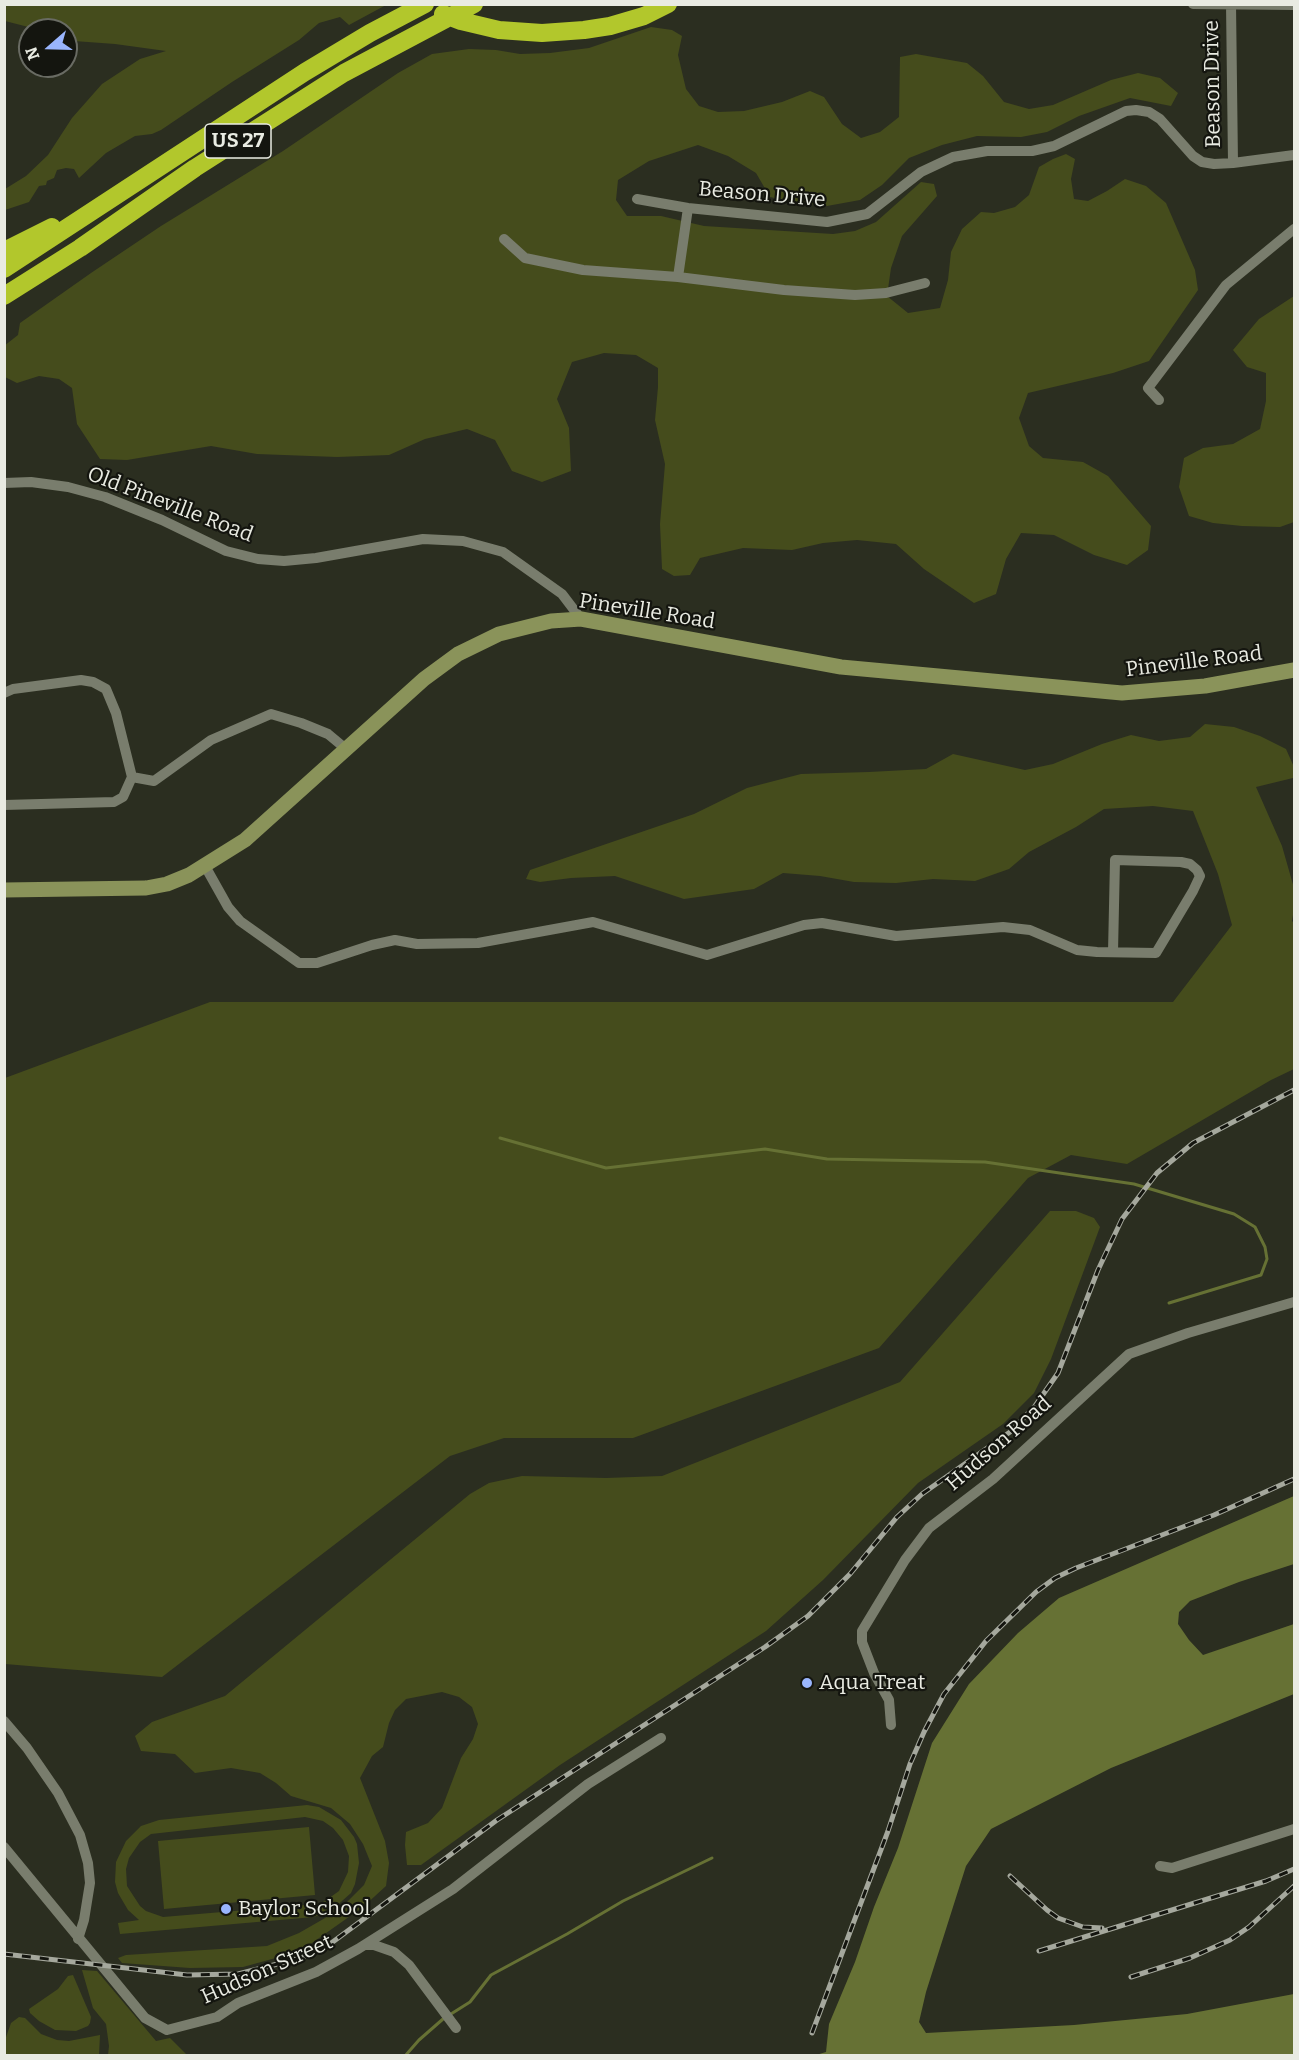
<!DOCTYPE html>
<style>
body{margin:0}
#map{position:relative;width:1299px;height:2060px;overflow:hidden;background:#2b2e20;font-family:Bitter,serif}
canvas{display:block}
.frame{position:absolute;inset:0;border:6px solid #e9ebe2;pointer-events:none}
.north{position:absolute;left:18px;top:18px;width:60px;height:60px;box-sizing:border-box;background:#14150f;border:2px solid #696b63;border-radius:50%;rotate:250deg;font-size:16px;font-weight:700;line-height:24px;text-align:center;color:#e9ebe2}
.north::after{content:'';display:block;margin:auto;width:21px;height:27px;background:#99b5fd;clip-path:polygon(50% 0,100% 100%,50% 72%,0 100%)}
</style>
<div id="map">
<canvas width="1299" height="2060"></canvas>
<div class="frame"></div>
<div class="north">N</div>
</div>
<script>
const ctx = document.querySelector('canvas').getContext('2d');
ctx.lineJoin = 'round';
function fillPath(path, color) {
  ctx.fillStyle = color;
  ctx.fill(path, 'evenodd');
}
function poly(rows) {
  const path = new Path2D();
  for (const r of rows) {
    path.moveTo(r[0], r[1]);
    for (let i = 2; i < r.length; i += 2) path.lineTo(r[i], r[i + 1]);
  }
  return path;
}
function strokePath(path, color, width, dash) {
  ctx.strokeStyle = color;
  ctx.lineWidth = width;
  ctx.lineCap = dash ? 'butt' : 'round';
  ctx.setLineDash(dash || []);
  ctx.stroke(path);
}
function label(font, color, halo, rows, align = 'center') {
  ctx.font = font + ' Bitter,serif';
  ctx.lineWidth = 4.5;
  ctx.setLineDash([]);
  ctx.textBaseline = 'middle';
  ctx.strokeStyle = halo;
  ctx.fillStyle = color;
  for (const [text, x, y, turn = 0] of rows) {
    ctx.save();
    ctx.translate(x, y);
    ctx.rotate((+turn || 0) * Math.PI / 180);
    ctx.textAlign = isNaN(turn) ? turn : align;
    if (halo) ctx.strokeText(text, 0, 0);
    ctx.fillText(text, 0, 0);
    ctx.restore();
  }
}
fillPath(poly([
 [5,4,386,4,386,5,349,25,340,17,319,23,299,40,232,82,161,130,152,134,135,136,123,143,106,153,79,178,74,169,66,168,57,170,54,178,47,181,46,185,39,186,29,202,5,210,5,189,26,176,48,155,72,118,102,84,140,59,166,51,115,44,74,41,66,37,66,30,40,30,5,21],
 [651,27,672,30,682,36,678,55,686,89,699,106,718,112,744,111,782,102,810,91,824,97,842,124,861,138,880,132,899,117,900,57,916,54,967,63,983,76,1004,102,1029,109,1053,105,1111,80,1138,73,1160,78,1178,93,1171,106,1130,98,1079,116,1047,132,1021,137,977,136,942,145,909,158,882,185,860,200,827,206,793,202,770,197,756,173,728,156,698,145,649,161,618,180,616,200,627,216,661,216,704,226,833,234,855,231,876,222,921,182,934,184,937,196,902,236,891,268,887,296,908,313,940,308,948,280,951,252,962,229,981,212,994,213,1015,207,1029,195,1039,167,1053,159,1066,154,1075,159,1071,179,1074,199,1088,201,1107,191,1125,179,1146,186,1166,203,1195,270,1198,290,1149,361,1113,373,1028,393,1019,418,1029,446,1043,458,1083,462,1108,476,1151,526,1148,550,1127,565,1094,555,1054,535,1021,533,1006,559,996,594,974,603,924,569,896,544,857,540,823,543,792,550,743,548,700,558,690,575,674,576,662,569,660,524,665,464,655,420,658,387,658,368,636,355,604,353,572,362,557,399,569,428,571,471,542,482,512,471,495,440,467,429,425,439,389,455,337,457,257,454,211,446,127,460,100,459,77,424,72,388,59,379,39,376,17,383,5,377,4,346,18,335,20,323,91,273,161,226,283,151,398,73,432,54,469,49,496,50,520,54,550,53,589,48],
 [1294,296,1294,522,1280,527,1242,526,1213,523,1189,516,1179,487,1184,458,1203,448,1233,444,1260,429,1266,401,1266,373,1247,367,1233,350,1259,319],
 [1205,724,1234,727,1260,736,1286,749,1294,767,1293,778,1256,787,1282,846,1294,888,1294,909,1292,921,1294,923,1294,1069,1271,1080,1127,1164,1071,1155,1028,1178,879,1348,633,1438,504,1438,450,1456,162,1677,5,1664,5,1078,210,1002,1173,1002,1232,925,1218,874,1193,811,1153,806,1104,809,1076,827,1029,852,1009,869,975,881,933,879,896,883,854,882,820,876,783,873,754,889,684,899,615,876,571,878,540,882,526,879,530,870,694,814,747,788,801,774,869,772,926,769,953,754,1025,770,1053,764,1102,744,1131,735,1159,741,1190,737],
 [1050,1211,1076,1211,1094,1218,1100,1227,1051,1359,1034,1393,1003,1424,918,1483,823,1580,766,1631,560,1765,421,1865,407,1865,405,1845,406,1832,428,1823,442,1808,461,1758,473,1739,478,1724,472,1707,459,1697,442,1692,406,1699,395,1710,389,1723,383,1747,372,1756,360,1778,385,1841,389,1863,386,1886,363,1907,312,1943,283,1956,243,1967,190,1968,122,1963,118,1958,126,1955,267,1946,299,1933,339,1910,364,1885,372,1866,363,1844,350,1824,331,1808,291,1796,276,1783,260,1773,231,1768,195,1773,175,1754,141,1751,135,1736,152,1722,225,1696,470,1494,489,1483,522,1476,606,1478,662,1476,900,1382],
 [307,1805,319,1807,341,1820,354,1837,357,1844,359,1863,355,1884,351,1893,333,1909,314,1917,120,1934,118,1923,139,1920,128,1910,118,1893,115,1882,116,1862,126,1841,141,1826,159,1820],
 [305,1817,323,1821,333,1828,343,1840,349,1856,348,1872,339,1891,325,1901,317,1904,163,1917,146,1911,140,1906,127,1886,126,1869,129,1858,140,1842,151,1834],
 [309,1827,315,1895,164,1909,158,1841],
 [82,1970,97,1971,156,2041,170,2038,187,2055,108,2055,109,2046,106,2024,93,2008],
 [73,1975,91,2017,90,2023,88,2026,76,2031,55,2030,39,2021,30,2013,29,2009,58,1989,68,1976],
 [19,2017,25,2018,41,2034,57,2040,69,2041,100,2035,99,2055,5,2055,5,2040,11,2023]
]), '#454c1c');
fillPath(poly([
 [1294,1496,1294,1564,1239,1582,1190,1601,1179,1612,1178,1624,1189,1640,1203,1655,1294,1624,1294,1694,1111,1768,991,1829,966,1866,926,1992,919,2022,926,2033,1074,2025,1187,2014,1294,1994,1294,2055,816,2055,826,2052,829,2024,855,1962,874,1907,898,1848,932,1743,969,1684,1018,1633,1059,1598]
]), '#667134');
strokePath(poly([
 [500,1138,606,1168,765,1149,827,1159,985,1162,1134,1184,1234,1214,1255,1227,1265,1247,1267,1259,1261,1275,1169,1303],
 [405,2056,419,2040,443,2019,470,2002,491,1975,567,1934,623,1901,712,1858]
]), '#667134', 3);
strokePath(poly([
 [1193,4,1294,5],
 [1231,4,1233,163],
 [637,199,688,208,827,222,867,214,921,172,953,157,987,151,1032,151,1054,146,1126,111,1136,110,1149,112,1160,119,1193,156,1202,162,1214,164,1233,163,1294,155],
 [504,239,525,258,583,270,678,277,784,290,855,295,886,293,925,283],
 [678,277,688,208],
 [1159,400,1148,388,1226,285,1294,229],
 [4,483,31,482,68,487,105,497,162,520,226,551,258,559,284,561,316,558,423,539,463,541,503,552,562,594,581,619],
 [4,693,13,689,81,680,93,682,106,689,116,713,132,777,123,797,114,802,4,805],
 [132,777,154,781,211,740,271,714,301,723,328,734,346,749],
 [205,866,228,907,240,921,299,963,317,963,372,945,395,940,417,944,478,943,593,922,707,955,804,925,822,923,896,936,1003,927,1030,930,1077,950,1097,952,1156,953,1193,891,1200,876,1197,870,1190,864,1181,862,1115,860,1113,952],
 [4,1721,27,1748,58,1793,80,1835,88,1863,90,1883,84,1920,78,1939],
 [891,1725,889,1700,874,1673,862,1642,862,1631,905,1560,929,1528,993,1479,1129,1354,1188,1333,1294,1302],
 [4,1847,145,2018,167,2030,217,2017,238,2003,316,1972,358,1949,453,1889,588,1784,661,1738],
 [1160,1866,1172,1868,1294,1829],
 [365,1945,374,1945,394,1952,409,1965,456,2028]
]), '#797d6d', 10);
strokePath(poly([
 [4,890,146,888,167,884,189,875,245,840,424,679,458,654,499,634,551,621,581,619,841,667,1122,693,1205,686,1294,670]
]), '#8a935a', 15);
strokePath(poly([
 [443,14,461,21,499,30,542,33,584,30,610,26,644,16,668,4],
 [4,251,52,227],
 [4,269,305,72,370,33,425,4],
 [4,296,80,248,195,168,344,73,474,4]
]), '#b2c72c', 18);
const rail = poly([
 [1010,1876,1047,1910,1058,1918,1083,1927,1102,1928],
 [1039,1951,1266,1881,1294,1869],
 [4,1954,187,1975,238,1974,301,1958,330,1944,497,1820,765,1647,808,1616,850,1574,897,1517,922,1494,1010,1432,1035,1406,1058,1373,1098,1270,1122,1219,1157,1173,1193,1143,1294,1090],
 [1131,1977,1190,1958,1230,1940,1249,1927,1294,1886],
 [812,2033,888,1831,910,1764,924,1732,944,1694,986,1641,1036,1592,1055,1578,1076,1568,1214,1515,1294,1479]
]);
strokePath(rail, '#a5a89d', 5);
strokePath(rail, '#14150f', 3, [9]);
for (const [x, y, r, color] of [
 [807,1683,6,"#99b5fd"],
 [226,1909,6,"#99b5fd"]
]) {
  const dot = new Path2D();
  dot.arc(x, y, r, 0, 2 * Math.PI);
  ctx.fillStyle = color;
  ctx.fill(dot);
  strokePath(dot, '#14150f', 2);
}
for (const [x, y, w] of [
 [238,141,66]
]) {
  const box = new Path2D();
  box.roundRect(x - w / 2, y - 17, w, 34, 4.5);
  ctx.fillStyle = '#14150f';
  ctx.fill(box);
  strokePath(box, '#e9ebe2', 1.5);
}
label('bold 20px', '#e9ebe2', null, [
 ["US 27",238,141]
]);
label('21px', '#e9ebe2', '#14150f', [
 ["Beason Drive",1213,84,-91],
 ["Beason Drive",762,195,5],
 ["Old Pineville Road",170,505,21],
 ["Pineville Road",647,612,9],
 ["Pineville Road",1194,662,-7],
 ["Hudson Road",999,1444,-41],
 ["Hudson Street",267,1970,-24]
]);
label('21px', '#e9ebe2', '#14150f', [
 ["Aqua Treat",819,1683],
 ["Baylor School",238,1909]
], 'left');
</script>
